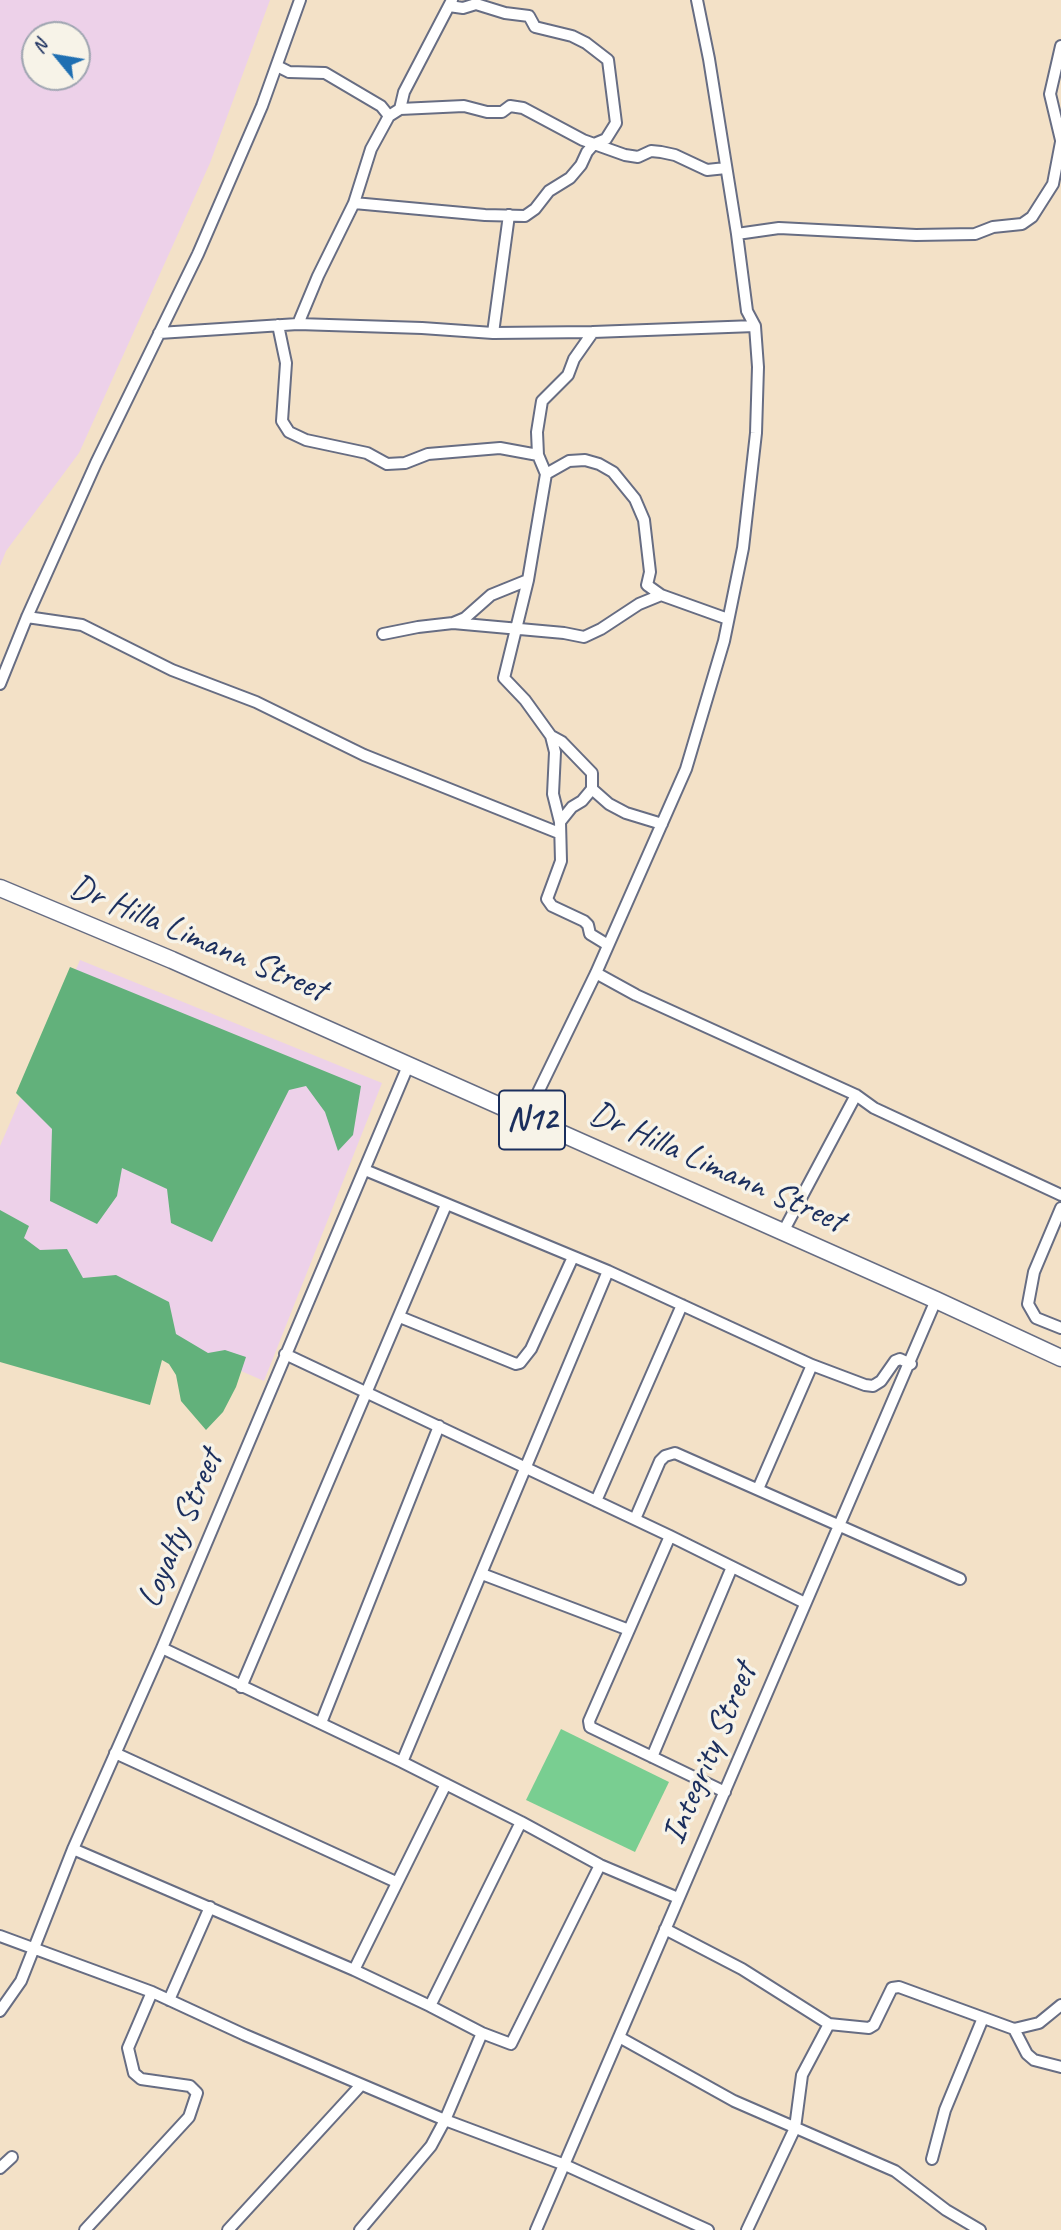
<!DOCTYPE html>
<style>
body{margin:0}
#map{position:relative;width:1061px;height:2230px;overflow:hidden;background:#f3e1c7;font-family:Caveat,sans-serif}
canvas{display:block}
.north{position:absolute;left:21px;top:21px;width:70px;height:70px;box-sizing:border-box;background:#f7f3e8;border:2px solid #9fa5b1;border-radius:50%;rotate:300deg;font-size:19px;font-weight:700;line-height:28px;text-align:center;color:#1b2f5e}
.north::after{content:'';display:block;margin:auto;width:24px;height:32px;background:#1f6fb2;clip-path:polygon(50% 0,100% 100%,50% 72%,0 100%)}
</style>
<div id="map">
<canvas width="1061" height="2230"></canvas>
<div class="north">N</div>
</div>
<script>
const ctx = document.querySelector('canvas').getContext('2d');
ctx.lineJoin = 'round';
function fillPath(path, color) {
  ctx.fillStyle = color;
  ctx.fill(path, 'evenodd');
}
function poly(rows) {
  const path = new Path2D();
  for (const r of rows) {
    path.moveTo(r[0], r[1]);
    for (let i = 2; i < r.length; i += 2) path.lineTo(r[i], r[i + 1]);
  }
  return path;
}
function strokePath(path, color, width, dash) {
  ctx.strokeStyle = color;
  ctx.lineWidth = width;
  ctx.lineCap = dash ? 'butt' : 'round';
  ctx.setLineDash(dash || []);
  ctx.stroke(path);
}
function label(font, color, halo, rows, align = 'center') {
  ctx.font = font + ' Caveat,sans-serif';
  ctx.lineWidth = 7;
  ctx.setLineDash([]);
  ctx.textBaseline = 'middle';
  ctx.strokeStyle = halo;
  ctx.fillStyle = color;
  for (const [text, x, y, turn = 0] of rows) {
    ctx.save();
    ctx.translate(x, y);
    ctx.rotate((+turn || 0) * Math.PI / 180);
    ctx.textAlign = isNaN(turn) ? turn : align;
    if (halo) ctx.strokeText(text, 0, 0);
    ctx.fillText(text, 0, 0);
    ctx.restore();
  }
}
fillPath(poly([
 [0,0,270,0,210,163,79,453,6,551,0,566],
 [77,35,77,77,35,77,35,35],
 [80,960,382,1083,264,1381,0,1266,0,1146]
]), '#edd1e9');
fillPath(poly([
 [561,1729,669,1782,635,1852,526,1800]
]), '#79ce91');
fillPath(poly([
 [70,967,361,1086,353,1135,338,1151,325,1112,306,1086,289,1090,212,1242,171,1223,167,1189,122,1168,117,1196,97,1224,50,1201,52,1129,16,1093],
 [0,1210,29,1226,24,1238,40,1250,67,1249,83,1278,116,1275,169,1302,176,1334,208,1353,225,1350,246,1357,236,1387,223,1412,206,1430,181,1401,176,1375,169,1364,162,1360,150,1405,0,1362]
]), '#62b17b');
const minor = poly([
 [1061,46,1050,94,1061,140],
 [277,66,289,72,325,73,381,106,389,116],
 [400,109,464,106,487,112,502,112,510,106,523,108,583,140,625,155,638,157,651,151,661,152,675,155,707,170,726,168],
 [354,203,485,215,525,216,535,209,549,191,570,178,581,165,587,152,594,144,606,139,616,123,608,60,586,43,572,36,535,27,529,16,505,13,476,4,463,8,449,6],
 [737,234,779,228,916,235,975,234,993,227,1022,224,1032,217,1053,184,1061,142],
 [298,324,318,276,354,203,371,149,389,116,400,109,404,92,452,0],
 [278,325,286,363,282,421,289,432,306,440,367,453,387,464,405,463,428,454,500,448,538,455],
 [593,332,574,359,568,375,542,401,537,432,538,455,546,474,528,580,504,678,525,700,551,736,562,742,592,773,592,789,582,801,572,807,560,822,561,861,547,899,552,906,584,921,588,925,590,934,608,945],
 [159,333,298,324,422,328,493,333,593,332,755,326],
 [493,333,509,215],
 [546,474,569,461,585,460,599,464,613,472,635,499,644,520,650,572,647,585,661,595,728,619],
 [27,617,82,625,172,670,256,702,364,755,559,833],
 [453,623,564,633,584,637,601,629,639,604,661,595],
 [383,634,418,627,453,623,465,618,491,595,528,580],
 [0,684,27,617,96,463,198,254,262,106,300,0],
 [551,736,555,752,553,794,560,822],
 [592,789,609,804,626,813,662,824],
 [596,973,636,995,856,1095,874,1108,1061,1195],
 [526,1117,596,973,686,769,724,641,743,548,756,433,758,367,755,326,747,311,737,234,709,59,697,0],
 [365,1170,608,1271,812,1365,865,1385,873,1386,881,1381,895,1361,900,1359,911,1364],
 [1061,1208,1034,1272,1028,1304,1036,1318,1061,1328],
 [783,1232,856,1095],
 [400,1317,516,1364,520,1363,531,1349,573,1257],
 [285,1354,670,1536,805,1603],
 [758,1489,812,1365],
 [596,1501,682,1305],
 [635,1519,660,1461,665,1456,675,1453,960,1579],
 [482,1574,629,1630,670,1536],
 [629,1630,589,1721,590,1727,725,1792],
 [162,1648,402,1762,521,1822,600,1865,678,1898],
 [241,1687,446,1205],
 [321,1723,439,1426],
 [115,1753,396,1882],
 [652,1757,732,1567],
 [402,1762,608,1271],
 [521,1822,430,2006,482,2033,511,2044,600,1865],
 [73,1849,354,1970],
 [665,1929,742,1969,829,2024,869,2028,874,2025,892,1988,899,1987,1014,2029,1039,2023,1061,2005],
 [0,1936,152,1992,245,2035,445,2120,565,2165,708,2230],
 [169,2000,210,1907],
 [430,2006,354,1970,446,1784],
 [0,2011,21,1981,73,1849,162,1648,408,1066],
 [1014,2029,1027,2054,1034,2060,1061,2067],
 [619,2037,734,2101,895,2171,946,2210,980,2230],
 [932,2159,945,2110,983,2018],
 [0,2168,12,2157],
 [85,2230,189,2117,197,2093,190,2086,141,2079,134,2073,128,2048,152,1992],
 [228,2230,361,2085],
 [360,2230,431,2146,445,2120,482,2033],
 [536,2230,936,1300],
 [747,2230,795,2128,802,2075,829,2024]
]);
const highway = poly([
 [0,888,172,960,936,1300,1061,1358]
]);
strokePath(minor, '#676d83', 14);
strokePath(highway, '#676d83', 19);
strokePath(minor, '#fff', 10);
strokePath(highway, '#fff', 16);
for (const [x, y, w] of [
 [532,1120,66]
]) {
  const box = new Path2D();
  box.roundRect(x - w / 2, y - 29.5, w, 59, 5);
  ctx.fillStyle = '#f7f3e8';
  ctx.fill(box);
  strokePath(box, '#1b2f5e', 2);
}
label('bold 33px', '#1b2f5e', null, [
 ["N12",532,1120]
]);
label('35px', '#1b2f5e', '#f7f3e8', [
 ["Dr Hilla Limann Street",198,939,23],
 ["Dr Hilla Limann Street",717,1168,24],
 ["Loyalty Street",181,1529,-67],
 ["Integrity Street",710,1754,-67]
]);
</script>
